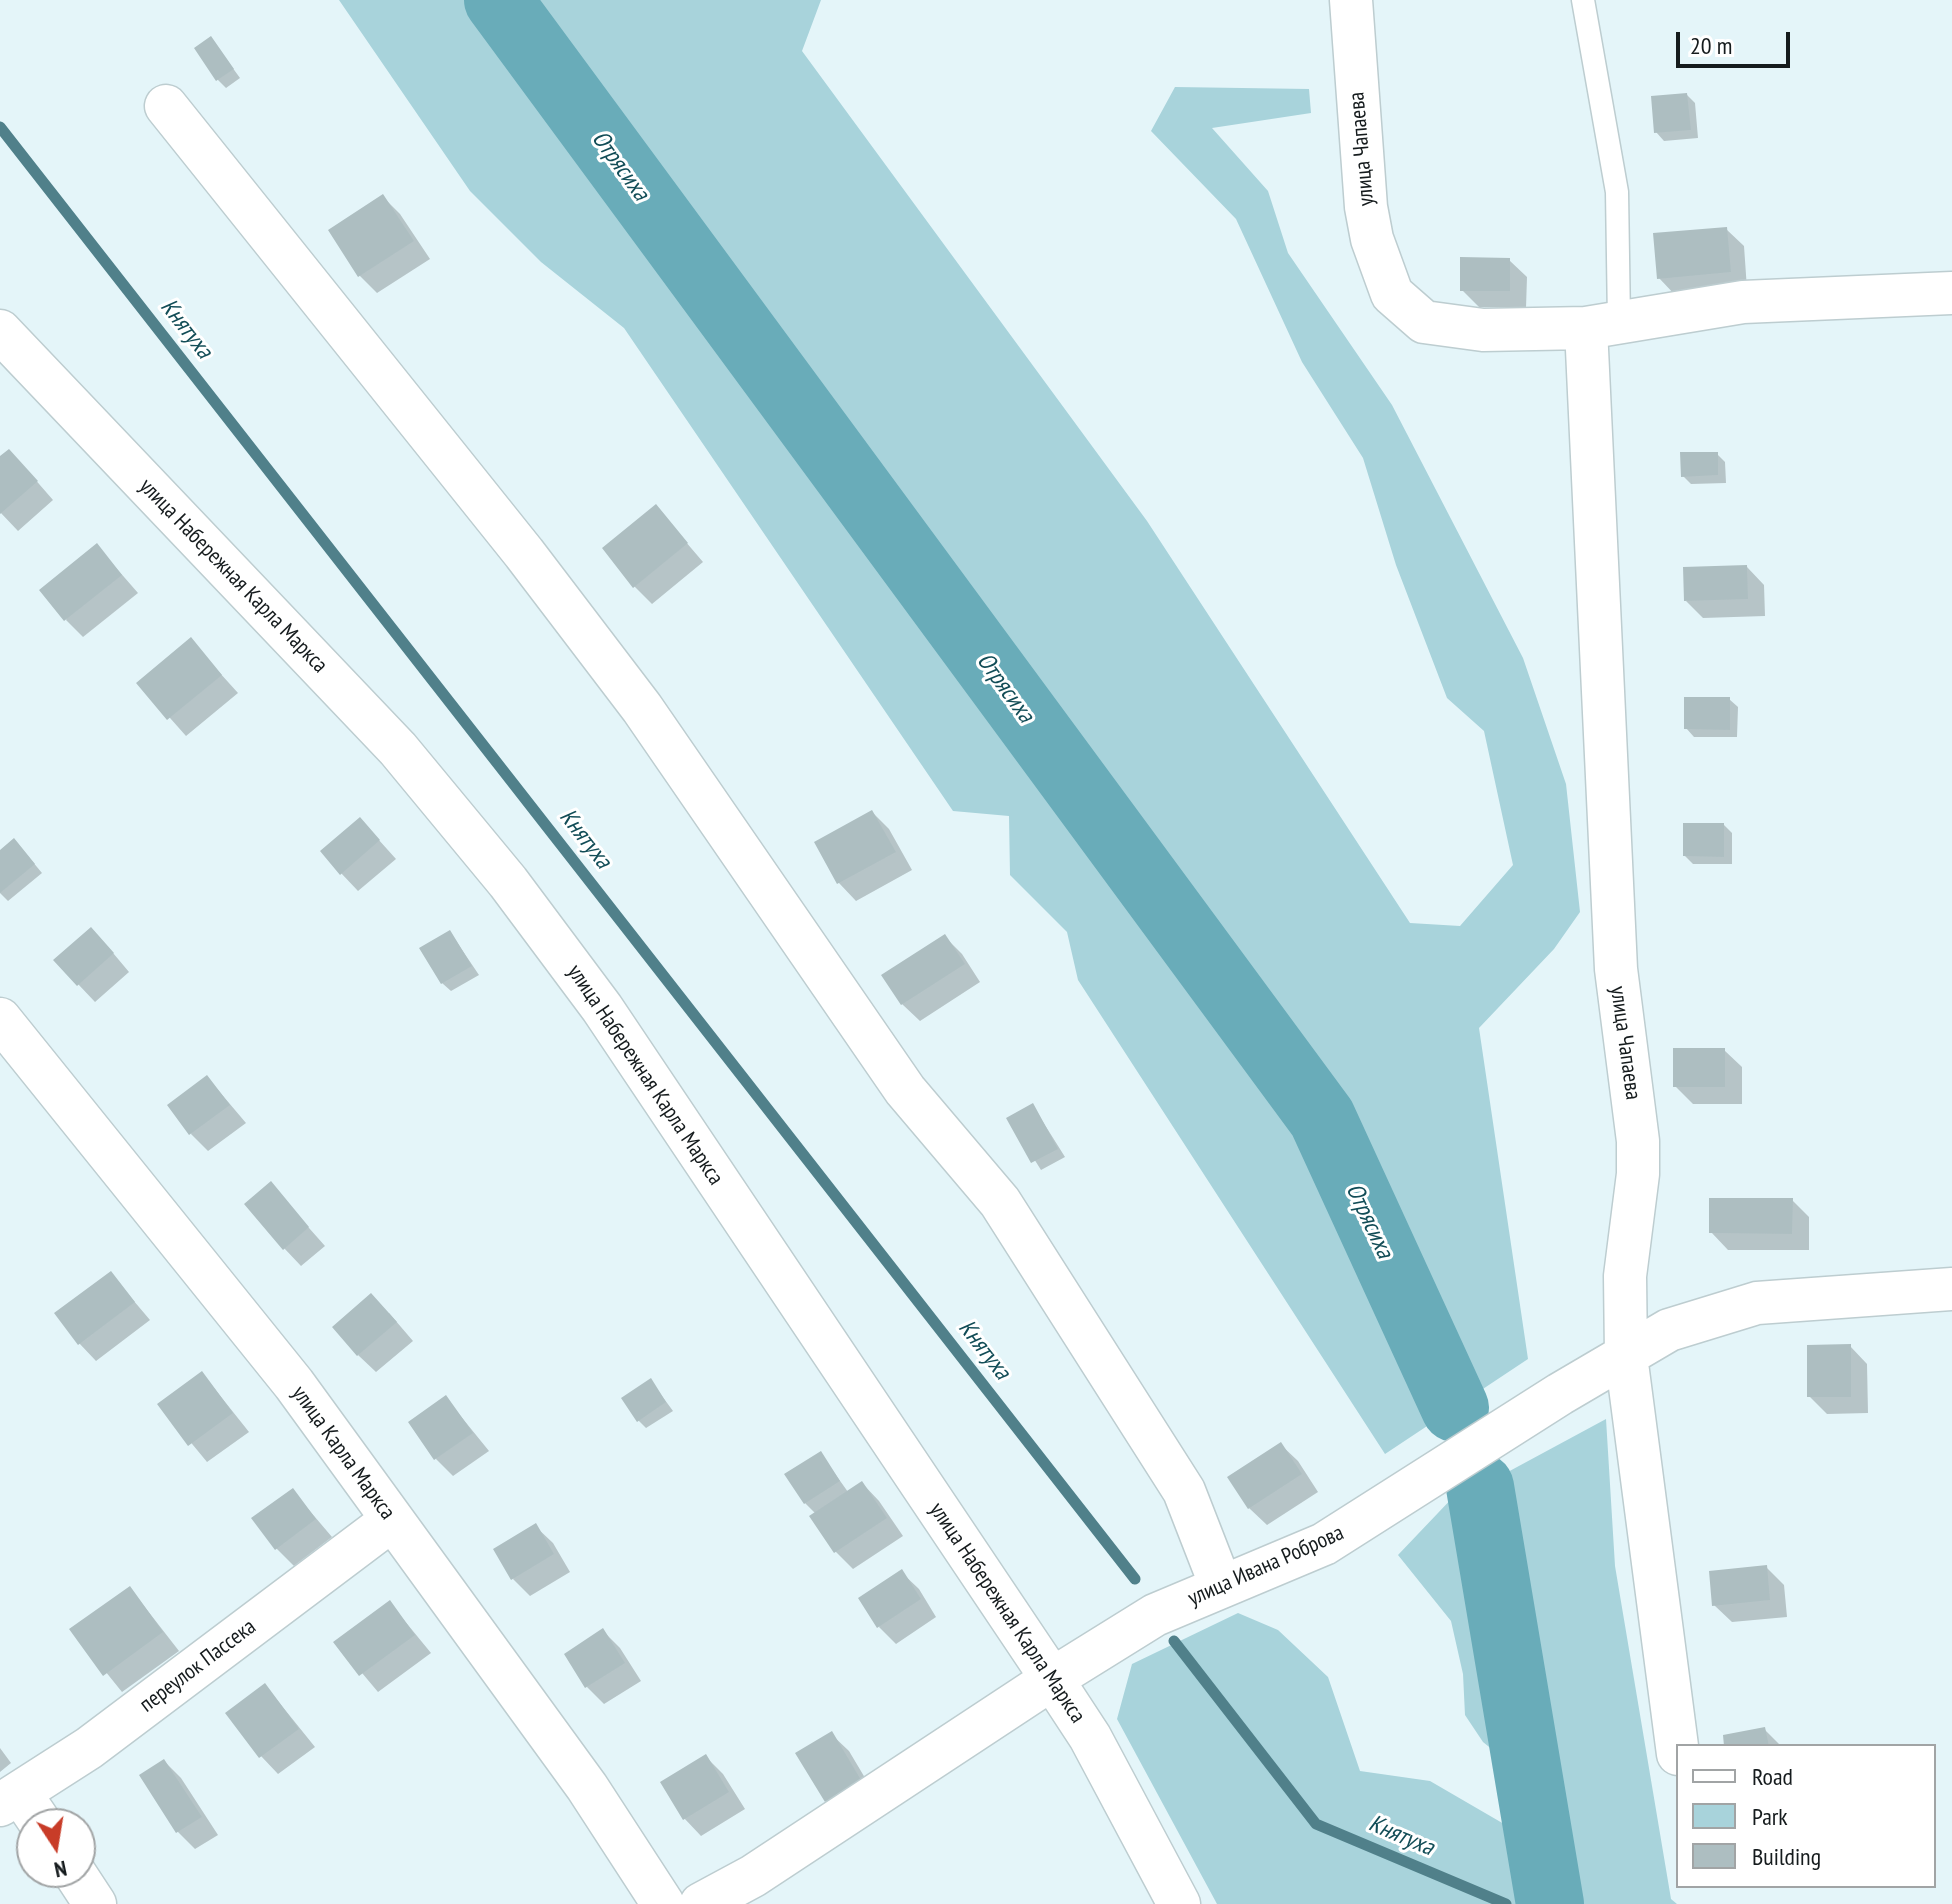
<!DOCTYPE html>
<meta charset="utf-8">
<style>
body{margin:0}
#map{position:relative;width:1952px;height:1904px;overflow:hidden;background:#e4f5f9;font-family:"PT Sans Narrow",sans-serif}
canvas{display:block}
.legend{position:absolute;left:1676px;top:1744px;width:260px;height:144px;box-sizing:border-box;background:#fff;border:2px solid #a1a4a5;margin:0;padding:10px 14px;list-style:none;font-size:24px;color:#151b1d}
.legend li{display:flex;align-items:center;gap:16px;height:40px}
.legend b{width:40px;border:2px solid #a1a4a5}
.north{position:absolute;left:16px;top:1808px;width:80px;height:80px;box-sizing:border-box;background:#fff;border:2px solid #a1a4a5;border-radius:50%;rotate:168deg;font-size:22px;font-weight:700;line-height:32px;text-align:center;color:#151b1d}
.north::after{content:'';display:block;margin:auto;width:28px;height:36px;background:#c83c28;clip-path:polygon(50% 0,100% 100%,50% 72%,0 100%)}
.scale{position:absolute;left:1676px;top:32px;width:114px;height:36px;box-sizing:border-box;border:4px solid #151b1d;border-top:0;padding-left:10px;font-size:24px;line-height:28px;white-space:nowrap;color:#151b1d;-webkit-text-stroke:6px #fff;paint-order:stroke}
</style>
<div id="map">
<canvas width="1952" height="1904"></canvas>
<ul class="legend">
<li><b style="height:10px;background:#fff"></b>Road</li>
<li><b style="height:22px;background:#a8d3db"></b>Park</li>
<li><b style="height:22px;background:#adbec1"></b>Building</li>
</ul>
<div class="north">N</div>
<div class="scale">20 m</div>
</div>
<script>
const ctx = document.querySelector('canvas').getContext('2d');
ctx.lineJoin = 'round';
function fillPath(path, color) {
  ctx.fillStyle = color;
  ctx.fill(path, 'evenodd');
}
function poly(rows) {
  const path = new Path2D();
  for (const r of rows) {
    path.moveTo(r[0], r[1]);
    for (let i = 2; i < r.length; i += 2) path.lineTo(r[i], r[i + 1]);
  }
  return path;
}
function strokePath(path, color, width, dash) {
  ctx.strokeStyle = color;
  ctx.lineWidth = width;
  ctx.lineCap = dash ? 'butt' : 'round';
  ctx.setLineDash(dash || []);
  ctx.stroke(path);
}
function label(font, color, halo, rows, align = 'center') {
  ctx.font = font + ' "PT Sans Narrow",sans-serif';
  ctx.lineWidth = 6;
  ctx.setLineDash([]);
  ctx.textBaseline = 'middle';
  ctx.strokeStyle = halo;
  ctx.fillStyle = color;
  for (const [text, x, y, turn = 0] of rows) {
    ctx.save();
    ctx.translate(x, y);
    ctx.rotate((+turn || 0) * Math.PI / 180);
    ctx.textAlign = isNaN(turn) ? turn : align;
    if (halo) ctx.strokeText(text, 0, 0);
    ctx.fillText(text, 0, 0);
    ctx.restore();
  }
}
fillPath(poly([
 [339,0,821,0,802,51,1147,521,1410,923,1460,926,1513,865,1484,731,1447,698,1396,565,1363,458,1302,362,1236,219,1151,131,1175,87,1309,89,1311,113,1212,128,1268,191,1288,253,1392,405,1523,658,1566,784,1580,912,1554,949,1479,1028,1528,1359,1385,1454,1078,980,1067,932,1010,875,1009,816,953,811,624,328,541,262,470,191],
 [1606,1419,1615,1566,1671,1899,1677,1904,1217,1904,1117,1719,1132,1664,1238,1613,1278,1630,1328,1677,1360,1771,1430,1781,1504,1824,1510,1764,1483,1742,1465,1715,1463,1674,1451,1621,1398,1555,1457,1493,1480,1487]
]), '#a8d3db');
fillPath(poly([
 [211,38,240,78,226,88,218,80],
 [1687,95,1695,103,1698,138,1664,141,1656,132],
 [383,197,400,214,430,259,377,293,360,276,330,231],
 [1726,229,1744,246,1747,289,1676,296,1659,278],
 [1509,260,1527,277,1526,308,1479,307,1462,290],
 [1717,454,1725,462,1726,483,1691,484,1683,476],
 [0,459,26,469,53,500,18,531,0,512],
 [656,507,703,562,652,604,634,586],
 [97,546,138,593,83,637,66,620],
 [1747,567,1764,585,1765,616,1703,618,1686,601],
 [190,640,238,693,186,736,139,683],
 [1729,699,1738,707,1737,737,1694,737,1686,728],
 [872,812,889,829,912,870,856,901,839,883,816,843],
 [360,819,396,859,358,891,341,873],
 [1724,825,1732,833,1732,864,1693,864,1685,856],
 [22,849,42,873,8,901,0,893,0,852],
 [450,932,479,975,451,991,442,983],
 [945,937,962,954,980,982,920,1021,902,1004],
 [108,947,129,972,95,1002,78,984],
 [1724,1050,1742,1067,1742,1104,1693,1104,1675,1086],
 [207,1077,246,1123,208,1151,191,1134],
 [1033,1106,1065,1157,1041,1170,1009,1119],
 [270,1184,325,1246,301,1266,284,1248],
 [1792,1200,1809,1217,1809,1250,1728,1250,1711,1232],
 [111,1274,150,1320,96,1361,79,1343],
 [389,1313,413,1341,376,1372,358,1355],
 [1850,1346,1867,1364,1868,1413,1827,1414,1809,1396],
 [202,1373,249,1432,207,1462,160,1405],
 [651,1381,673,1411,646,1428,638,1420],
 [446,1398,489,1451,453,1476,436,1459],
 [1280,1444,1298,1461,1318,1492,1267,1525,1249,1508],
 [821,1454,848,1492,862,1483,879,1501,903,1536,853,1569,836,1552,812,1516,816,1514,805,1503],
 [292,1490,332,1537,294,1566,276,1548],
 [535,1526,553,1543,570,1572,530,1596,513,1579],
 [1766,1567,1784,1585,1787,1617,1732,1622,1714,1605],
 [901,1572,919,1589,936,1617,896,1644,879,1627],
 [130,1588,179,1651,122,1692,72,1630],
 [390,1603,431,1653,378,1692,336,1642],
 [603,1631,620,1648,641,1681,604,1704,587,1687],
 [265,1685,315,1747,278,1774,261,1756],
 [1765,1730,1781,1746,1726,1746],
 [831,1734,849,1751,877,1798,844,1818,827,1801],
 [0,1748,11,1763,0,1772],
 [706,1757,723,1774,745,1809,701,1836,684,1818],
 [164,1761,181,1778,218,1835,195,1849,178,1832,141,1776]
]), '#0003');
strokePath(poly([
 [0,127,1135,1579],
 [1174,1641,1316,1824,1506,1904]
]), '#50808a', 11);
strokePath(poly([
 [498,0,1322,1118,1455,1408],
 [1480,1487,1550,1904]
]), '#69acb9', 68);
fillPath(poly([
 [211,36,234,69,216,81,194,48],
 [1687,93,1691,130,1654,133,1651,96],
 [383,194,414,241,358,277,328,230],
 [1727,227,1731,272,1657,279,1653,233],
 [1460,257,1510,258,1510,291,1460,291],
 [9,449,38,481,0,514,0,456],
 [1680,452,1718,452,1718,475,1681,477],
 [656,504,688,543,633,588,602,548],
 [97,543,122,575,64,621,39,590],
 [1747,565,1748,599,1684,601,1683,567],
 [191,637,222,675,167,720,136,683],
 [1684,697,1730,697,1730,730,1684,729],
 [872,810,896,852,837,884,814,842],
 [360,817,380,840,340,875,320,851],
 [1683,823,1724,823,1724,857,1683,856],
 [14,838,35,864,0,893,0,850],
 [91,927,114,953,77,986,53,960],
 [450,930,472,966,441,984,419,948],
 [945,934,965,964,901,1005,881,975],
 [1673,1048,1725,1048,1725,1087,1673,1087],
 [207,1075,230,1105,189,1135,167,1105],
 [1033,1103,1058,1149,1031,1163,1006,1118],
 [271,1181,309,1227,283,1250,244,1204],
 [1709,1198,1793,1198,1792,1234,1709,1233],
 [111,1271,135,1302,78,1345,54,1313],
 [371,1293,397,1322,357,1356,332,1327],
 [1851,1344,1851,1397,1807,1397,1807,1345],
 [202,1371,233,1413,188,1446,157,1404],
 [651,1378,666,1402,637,1422,621,1398],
 [446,1395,473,1433,434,1460,408,1422],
 [1281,1442,1302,1474,1248,1509,1227,1477],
 [821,1451,840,1481,804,1504,784,1474],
 [862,1481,887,1518,834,1553,809,1516],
 [293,1488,316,1519,275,1550,251,1518],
 [536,1523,554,1554,511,1580,493,1549],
 [1767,1565,1770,1600,1712,1606,1709,1571],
 [902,1569,921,1599,877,1628,858,1598],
 [130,1586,163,1632,103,1676,69,1629],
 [390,1600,415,1635,359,1676,333,1642],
 [603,1628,625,1663,585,1688,564,1654],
 [265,1683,299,1729,259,1758,225,1713],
 [1765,1727,1769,1746,1724,1746,1723,1735],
 [832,1731,861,1780,825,1802,795,1753],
 [706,1754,729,1792,683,1820,660,1782],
 [164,1759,202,1817,176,1833,139,1775]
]), '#adbec1');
const service = poly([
 [1583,0,1617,192,1619,322]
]);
const minor = poly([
 [1351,0,1366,207,1372,239,1392,294,1424,322,1483,330,1586,328,1743,302,1952,293],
 [166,106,524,553,642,708,905,1090,1000,1202,1184,1491,1221,1586],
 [1586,328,1616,969,1638,1141,1638,1174,1625,1276,1626,1356,1678,1754],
 [0,331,398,749,508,882,602,1008,1052,1679,1090,1737,1179,1904],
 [0,1019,294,1384,587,1787,663,1904],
 [20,1793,41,1824],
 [0,1805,89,1748,392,1520],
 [74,1872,95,1904],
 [701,1904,753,1876,1052,1679,1155,1615,1324,1544,1560,1394,1669,1330,1757,1303,1952,1289]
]);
strokePath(service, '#bdcdd0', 25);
strokePath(minor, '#bdcdd0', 45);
strokePath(service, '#fff', 22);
strokePath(minor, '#fff', 42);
label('22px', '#151b1d', '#fff', [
 ["улица Чапаева",1362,149,-95],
 ["улица Набережная Карла Маркса",233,576,46],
 ["улица Чапаева",1625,1043,82],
 ["улица Набережная Карла Маркса",645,1075,56],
 ["улица Карла Маркса",343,1453,54],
 ["улица Ивана Роброва",1266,1566,-24],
 ["улица Набережная Карла Маркса",1007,1613,56],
 ["переулок Пассека",198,1666,-37]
]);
label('italic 24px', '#124d57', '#fff', [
 ["Отрясиха",620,166,54],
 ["Княтуха",186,329,52],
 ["Отрясиха",1005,688,54],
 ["Княтуха",585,839,52],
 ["Отрясиха",1369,1221,65],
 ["Княтуха",984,1350,52],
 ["Княтуха",1401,1836,23]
]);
</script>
